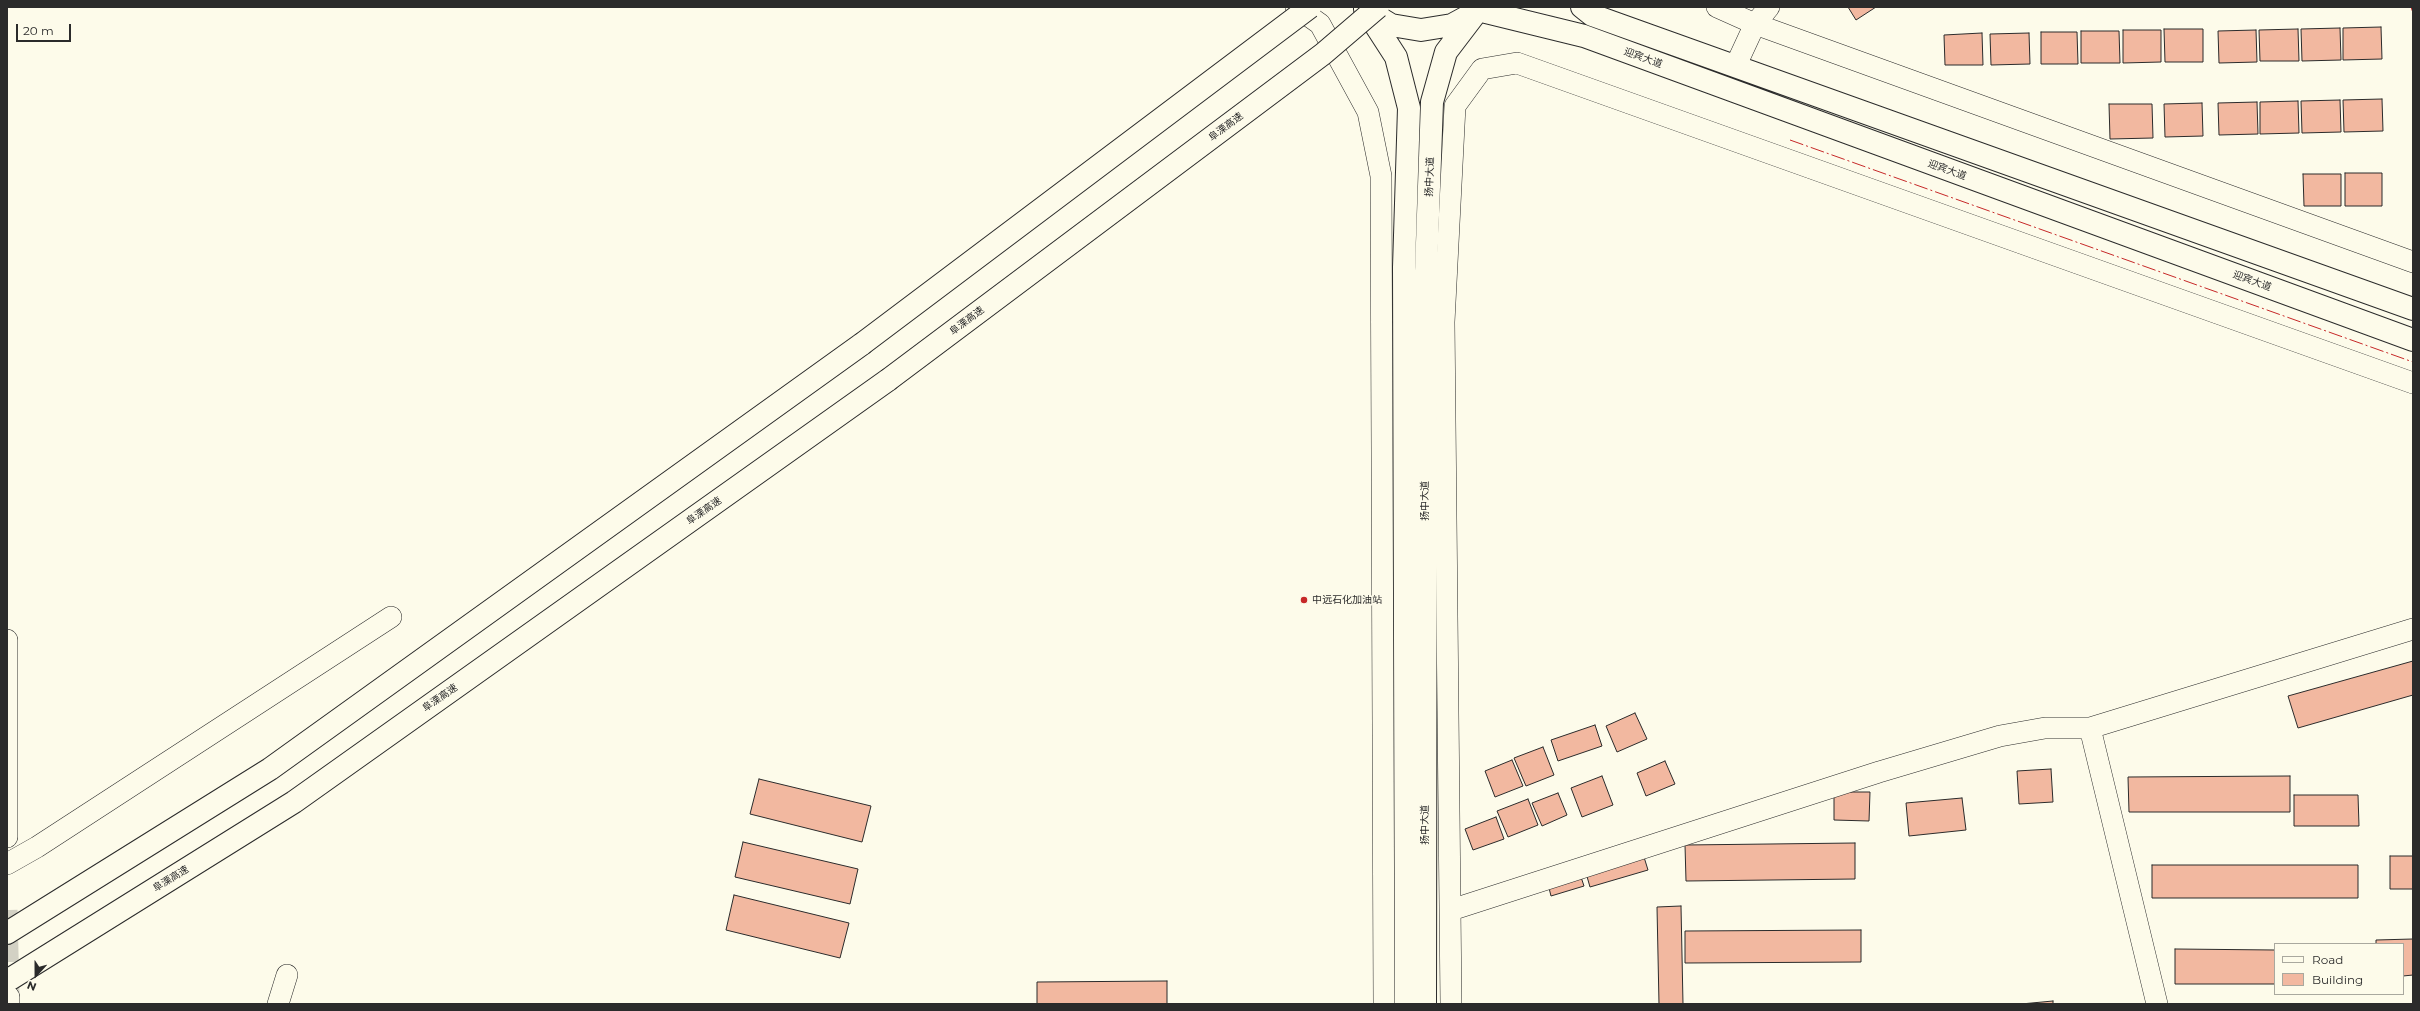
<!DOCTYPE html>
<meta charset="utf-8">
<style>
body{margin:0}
#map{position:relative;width:2420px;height:1011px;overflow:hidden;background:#fdfbea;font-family:Montserrat,sans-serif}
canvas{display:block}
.frame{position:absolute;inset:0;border:8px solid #2b2b2b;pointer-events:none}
.legend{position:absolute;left:2274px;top:943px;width:130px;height:52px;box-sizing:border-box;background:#fdfbea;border:1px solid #a9a89e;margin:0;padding:5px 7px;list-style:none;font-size:12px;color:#2b2b2b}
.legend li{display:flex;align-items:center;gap:8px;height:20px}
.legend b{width:20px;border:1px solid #a9a89e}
.north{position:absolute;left:16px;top:955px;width:40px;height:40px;-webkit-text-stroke:3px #fdfbea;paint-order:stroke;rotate:201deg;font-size:11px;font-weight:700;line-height:16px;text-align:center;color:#2b2b2b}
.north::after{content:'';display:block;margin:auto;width:14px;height:18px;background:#2b2b2b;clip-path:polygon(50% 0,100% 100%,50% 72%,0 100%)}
.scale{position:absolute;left:16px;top:24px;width:55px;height:18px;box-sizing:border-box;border:2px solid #2b2b2b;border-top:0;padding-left:5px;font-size:12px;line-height:14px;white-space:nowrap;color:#2b2b2b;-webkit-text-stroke:3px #fdfbea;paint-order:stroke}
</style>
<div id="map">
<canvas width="2420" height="1011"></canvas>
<div class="frame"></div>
<ul class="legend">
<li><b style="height:5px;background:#fdfbea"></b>Road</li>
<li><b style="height:11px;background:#f2b8a0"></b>Building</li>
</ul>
<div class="north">N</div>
<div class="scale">20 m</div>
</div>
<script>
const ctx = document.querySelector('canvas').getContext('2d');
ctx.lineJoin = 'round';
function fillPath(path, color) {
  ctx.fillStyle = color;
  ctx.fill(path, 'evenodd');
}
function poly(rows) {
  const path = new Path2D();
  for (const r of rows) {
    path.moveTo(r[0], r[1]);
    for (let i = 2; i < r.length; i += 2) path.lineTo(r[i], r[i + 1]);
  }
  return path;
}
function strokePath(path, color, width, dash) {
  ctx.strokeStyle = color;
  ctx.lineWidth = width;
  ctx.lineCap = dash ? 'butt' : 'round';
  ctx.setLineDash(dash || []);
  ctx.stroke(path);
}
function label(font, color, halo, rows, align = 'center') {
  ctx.font = font + ' Montserrat,"Noto Sans SC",sans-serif';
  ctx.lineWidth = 3;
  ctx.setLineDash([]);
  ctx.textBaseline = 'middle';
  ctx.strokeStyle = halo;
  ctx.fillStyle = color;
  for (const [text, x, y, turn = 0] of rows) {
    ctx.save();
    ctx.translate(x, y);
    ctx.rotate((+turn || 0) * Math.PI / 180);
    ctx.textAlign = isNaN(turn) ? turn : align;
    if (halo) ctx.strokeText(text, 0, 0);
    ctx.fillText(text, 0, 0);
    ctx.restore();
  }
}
const building = poly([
 [1848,7,1876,7,1856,20,1848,7],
 [2381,27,2382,59,2343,60,2343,28,2381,27],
 [2340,28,2341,60,2302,61,2301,29,2340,28],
 [2164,29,2203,29,2203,62,2165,62,2164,29],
 [2298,29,2299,61,2260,61,2259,30,2298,29],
 [2123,30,2161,30,2161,62,2123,63,2123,30],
 [2256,30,2257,62,2219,63,2218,31,2256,30],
 [2081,31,2119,31,2120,63,2081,63,2081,31],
 [2041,32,2077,32,2078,64,2041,64,2041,32],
 [1982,33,1983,65,1945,65,1944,35,1982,33],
 [2029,33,2030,64,1991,65,1990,34,2029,33],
 [2382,99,2383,131,2344,132,2343,100,2382,99],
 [2340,100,2341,132,2302,133,2301,101,2340,100],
 [2298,101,2299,133,2260,134,2260,102,2298,101],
 [2257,102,2258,134,2219,135,2218,103,2257,102],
 [2202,103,2203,136,2165,137,2164,104,2202,103],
 [2109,104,2152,104,2153,138,2110,139,2109,104],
 [2345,173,2382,173,2382,206,2345,206,2345,173],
 [2303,174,2341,174,2341,206,2304,206,2303,174],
 [2413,661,2413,695,2298,728,2288,696,2413,661],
 [1635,713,1647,739,1617,752,1606,726,1635,713],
 [1595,725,1602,746,1558,761,1551,740,1595,725],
 [1543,747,1554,775,1526,786,1514,758,1543,747],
 [1512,760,1523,786,1495,797,1485,771,1512,760],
 [1665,761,1675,784,1646,796,1637,773,1665,761],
 [2051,769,2053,802,2019,804,2017,771,2051,769],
 [1602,776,1613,805,1582,817,1571,788,1602,776],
 [2290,776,2290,812,2129,812,2128,777,2290,776],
 [759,779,871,806,862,842,750,814,759,779],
 [1834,792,1870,792,1869,821,1834,820,1834,792],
 [1558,793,1567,815,1542,826,1532,803,1558,793],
 [2294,795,2358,795,2359,826,2294,826,2294,795],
 [1962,798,1966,830,1909,836,1906,803,1962,798],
 [1528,799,1538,825,1508,837,1497,811,1528,799],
 [1496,817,1504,839,1473,850,1465,829,1496,817],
 [743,842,858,869,850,904,735,877,743,842],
 [1855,843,1855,879,1686,881,1685,845,1855,843],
 [2390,856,2413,856,2413,889,2390,889,2390,856],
 [1644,857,1648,870,1590,887,1586,873,1644,857],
 [2152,865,2358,865,2358,898,2152,898,2152,865],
 [1580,874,1584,886,1551,896,1548,884,1580,874],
 [734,895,849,923,840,958,726,930,734,895],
 [1681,906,1683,1004,1659,1004,1657,907,1681,906],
 [1861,930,1861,962,1685,963,1685,931,1861,930],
 [2413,939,2413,975,2403,976,2403,944,2376,944,2376,940,2413,939],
 [2175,949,2275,950,2275,984,2175,984,2175,949],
 [1167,981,1167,1004,1037,1004,1037,982,1167,981],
 [2053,1001,2053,1004,2021,1004,2053,1001]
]);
fillPath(building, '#f2b8a0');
strokePath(building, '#2b2b2b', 1);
strokePath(poly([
 [7,910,9,996]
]), '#d3d1c4', 21, [21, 10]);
const minor = poly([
 [1296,7,1320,24,1368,112,1381,176,1384,1004],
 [1717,7,1755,24,2413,262],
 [1736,65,1755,24,1769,7],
 [7,640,7,837],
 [2090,728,2157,1004],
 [7,864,37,847,391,617],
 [1451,910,1879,772,2000,736,2045,728,2090,728,2413,629],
 [9,997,9,1004],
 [278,1004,287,975],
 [1451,1004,1444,322,1455,106,1482,69,1517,63,2413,383]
]);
const major = poly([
 [1582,7,1592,15,2413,309],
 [1365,9,1396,57,1409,108,1404,267,1406,1004],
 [1368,11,1391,25,1421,30,1452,25,1474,13],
 [1425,1004,1426,271,1432,102,1446,52,1478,10,1584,36,2413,340]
]);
const highway = poly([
 [7,933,270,769,862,344],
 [7,981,294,802,888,380]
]);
strokePath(minor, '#2b2b2b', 22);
strokePath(major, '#2b2b2b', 24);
strokePath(highway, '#2b2b2b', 24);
strokePath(minor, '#fdfbea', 21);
strokePath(major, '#fdfbea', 22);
strokePath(highway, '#fdfbea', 22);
const highwayBridge = poly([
 [862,344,1310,7],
 [888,380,1323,54,1378,7]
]);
strokePath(highwayBridge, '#2b2b2b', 24, []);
strokePath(highwayBridge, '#fdfbea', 22);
strokePath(poly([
 [2411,7,2413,13],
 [1790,140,2413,362]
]), '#c62828', 1, [14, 3, 2, 3]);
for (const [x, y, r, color] of [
 [1304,600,4,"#c62828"]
]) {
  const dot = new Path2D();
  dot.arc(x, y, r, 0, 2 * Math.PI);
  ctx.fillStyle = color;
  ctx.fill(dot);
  strokePath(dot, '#fdfbea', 1.5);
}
label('10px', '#2b2b2b', '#fdfbea', [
 ["迎宾大道",1643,58,20],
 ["阜溧高速",1226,127,-37],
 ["迎宾大道",1947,170,20],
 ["扬中大道",1430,177,-88],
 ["迎宾大道",2252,281,20],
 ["阜溧高速",967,321,-37],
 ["扬中大道",1425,501,-90],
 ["阜溧高速",704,511,-35],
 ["阜溧高速",440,698,-35],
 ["扬中大道",1425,825,-90],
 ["阜溧高速",171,879,-32]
]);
label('10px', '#2b2b2b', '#fdfbea', [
 ["中远石化加油站",1312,600]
], 'left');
</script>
